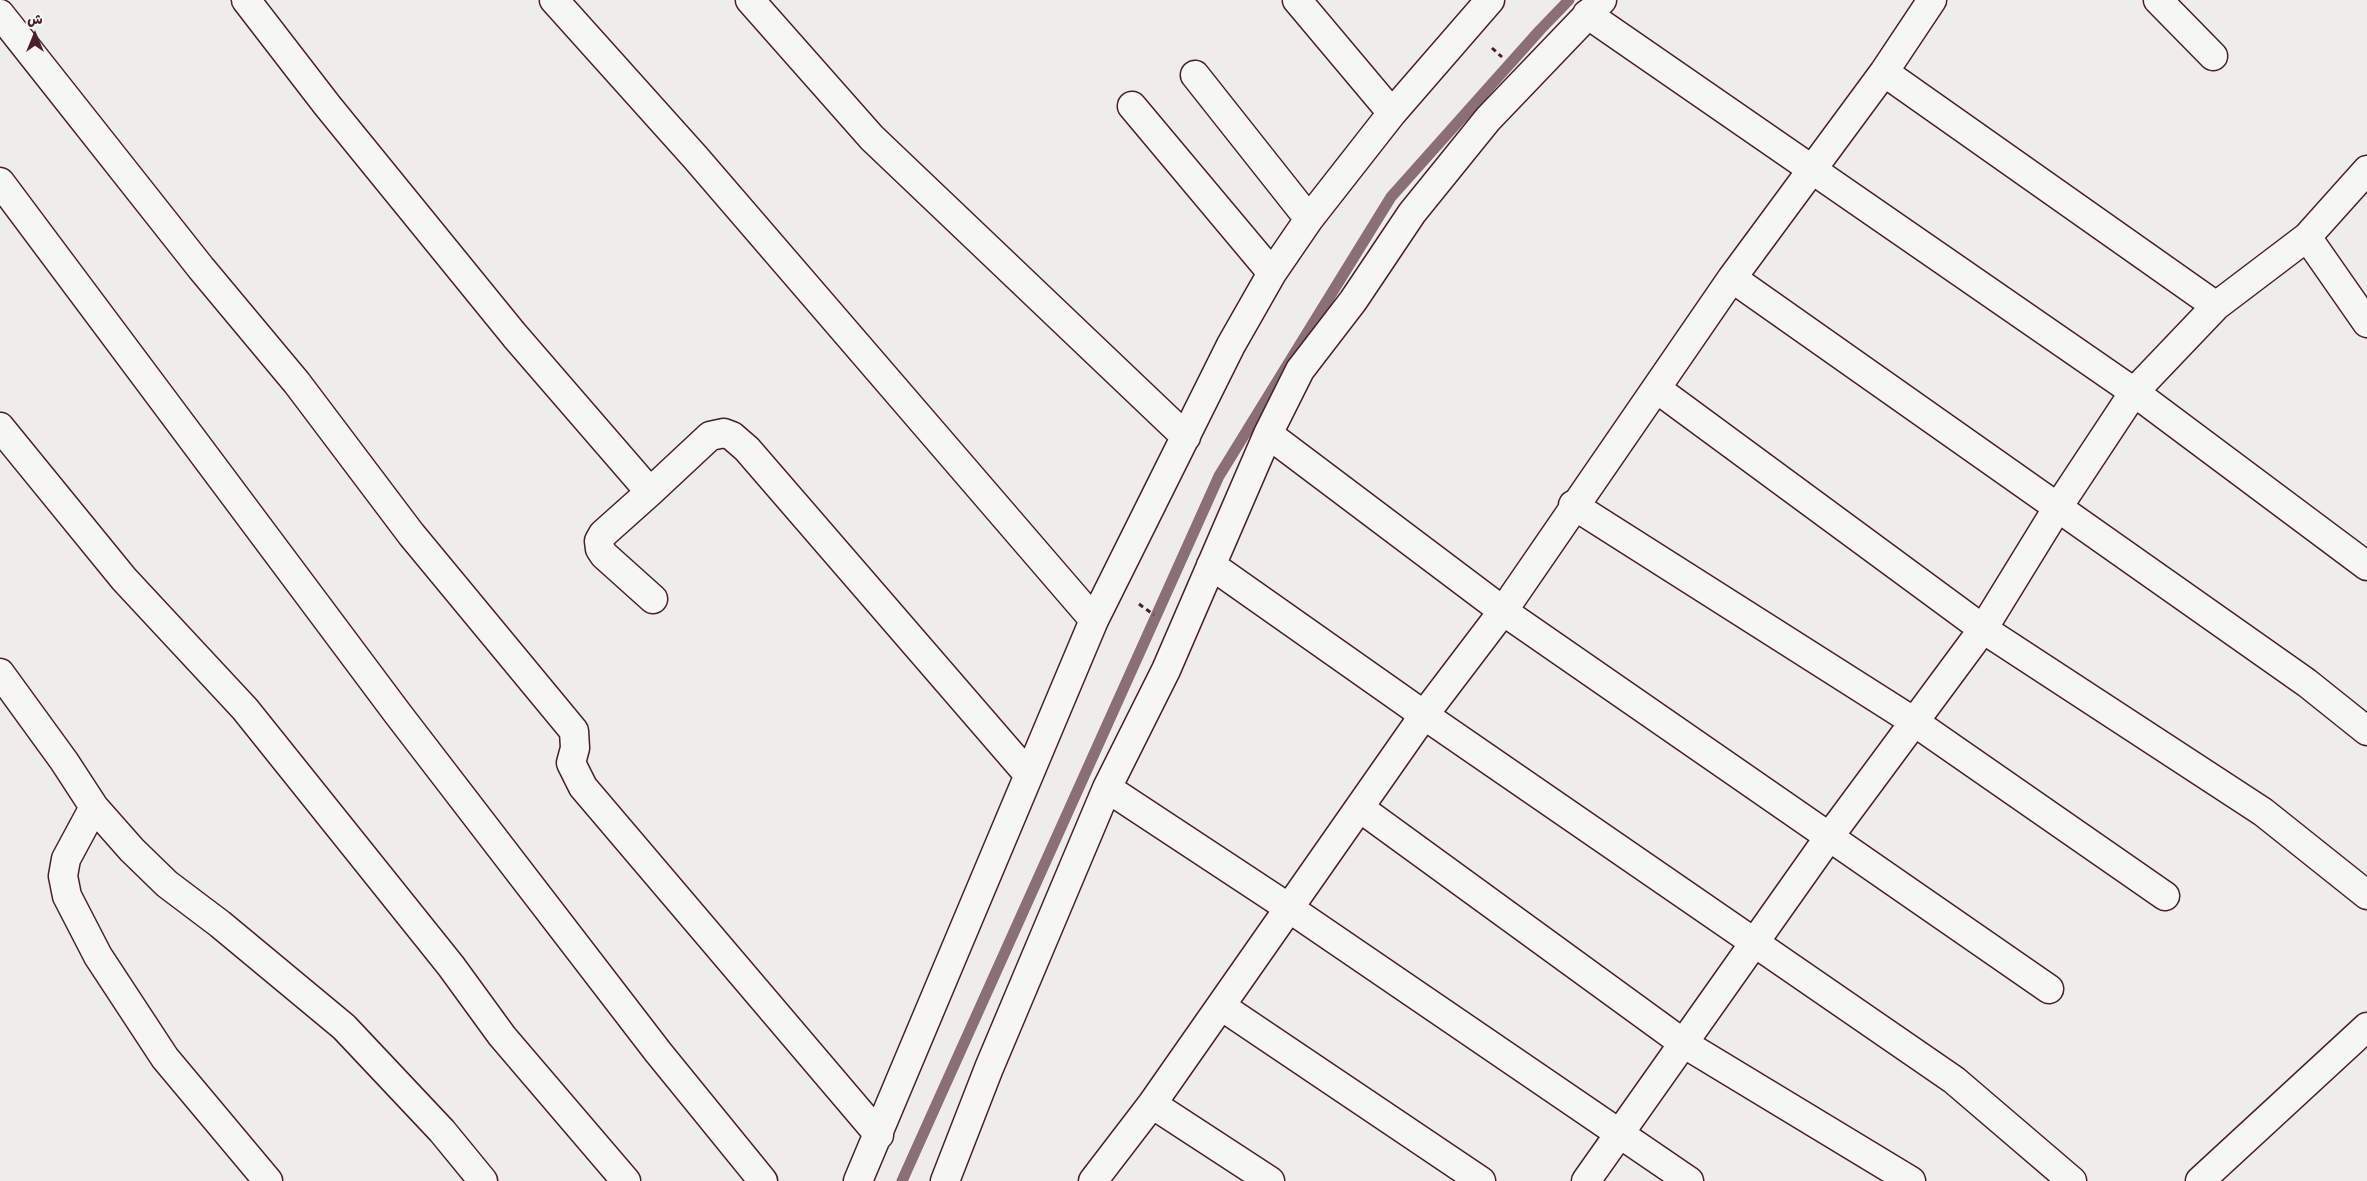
<!DOCTYPE html>
<meta charset="utf-8">
<style>
body{margin:0}
#map{position:relative;width:2367px;height:1181px;overflow:hidden;background:#efedea;font-family:Pangolin,"Playpen Sans Arabic",sans-serif}
canvas{display:block}
.north{position:absolute;left:10px;top:10px;width:50px;height:50px;-webkit-text-stroke:4px #f6f6f2;paint-order:stroke;rotate:0deg;font-size:14px;font-weight:700;line-height:20px;text-align:center;color:#4a1f2b}
.north::after{content:'';display:block;margin:auto;width:18px;height:22px;background:#4a1f2b;clip-path:polygon(50% 0,100% 100%,50% 72%,0 100%)}
</style>
<div id="map">
<canvas width="2367" height="1181"></canvas>
<div class="north">ش</div>
</div>
<script>
const ctx = document.querySelector('canvas').getContext('2d');
ctx.lineJoin = 'round';
function poly(rows) {
  const path = new Path2D();
  for (const r of rows) {
    path.moveTo(r[0], r[1]);
    for (let i = 2; i < r.length; i += 2) path.lineTo(r[i], r[i + 1]);
  }
  return path;
}
function strokePath(path, color, width, dash) {
  ctx.strokeStyle = color;
  ctx.lineWidth = width;
  ctx.lineCap = dash ? 'butt' : 'round';
  ctx.setLineDash(dash || []);
  ctx.stroke(path);
}
strokePath(poly([
 [902,1181,1219,476,1391,197,1540,30,1569,0]
]), '#8a6f74', 11);
const minor = poly([
 [246,0,327,105,515,336,650,492,603,534,599,541,600,549,604,555,653,599],
 [554,0,695,157,1094,620],
 [750,0,872,138,1186,437],
 [1297,0,1392,113],
 [2158,0,2213,56],
 [0,14,201,268,297,383,411,534,574,731,575,748,571,763,583,787,879,1135],
 [1587,14,2134,392,2367,566],
 [1884,72,2216,306],
 [1195,75,1309,219],
 [1132,106,1272,273],
 [0,182,398,714,658,1052,763,1181],
 [2307,237,2367,323],
 [1732,278,2307,683,2367,731],
 [1657,389,1983,629,2263,812,2367,895],
 [0,427,124,579,245,709,451,966,502,1036,626,1181],
 [1268,434,1503,611,2049,989],
 [650,492,710,436,724,433,732,436,747,449,1028,774],
 [1573,505,1913,721,2165,896],
 [1211,565,1424,715,1954,1080,2072,1181],
 [0,673,64,761,94,807,132,850,167,884,220,924,344,1027,442,1131,483,1181],
 [1107,788,1289,908,1689,1181],
 [94,807,66,859,63,876,67,896,98,956,165,1058,268,1181],
 [1360,808,1683,1043,1911,1181],
 [1221,1006,1481,1181],
 [1152,1104,1270,1181],
 [858,1181,1094,620,1231,345,1272,273,1309,219,1392,113,1490,0],
 [945,1181,989,1068,1107,788,1166,670,1268,434,1300,370,1353,301,1412,213,1488,119,1602,0],
 [1093,1181,1152,1104,1424,715,1503,611,1732,278,1884,72,1932,0],
 [1586,1181,1829,837,1983,629,2058,507,2134,392,2216,306,2307,237,2367,170],
 [2200,1181,2367,1027]
]);
strokePath(minor, '#4a1f2b', 31);
strokePath(poly([
 [1492,48,1502,57],
 [1139,604,1154,615]
]), '#4a1f2b', 3, [5, 4]);
strokePath(minor, '#f6f6f2', 28);
</script>
